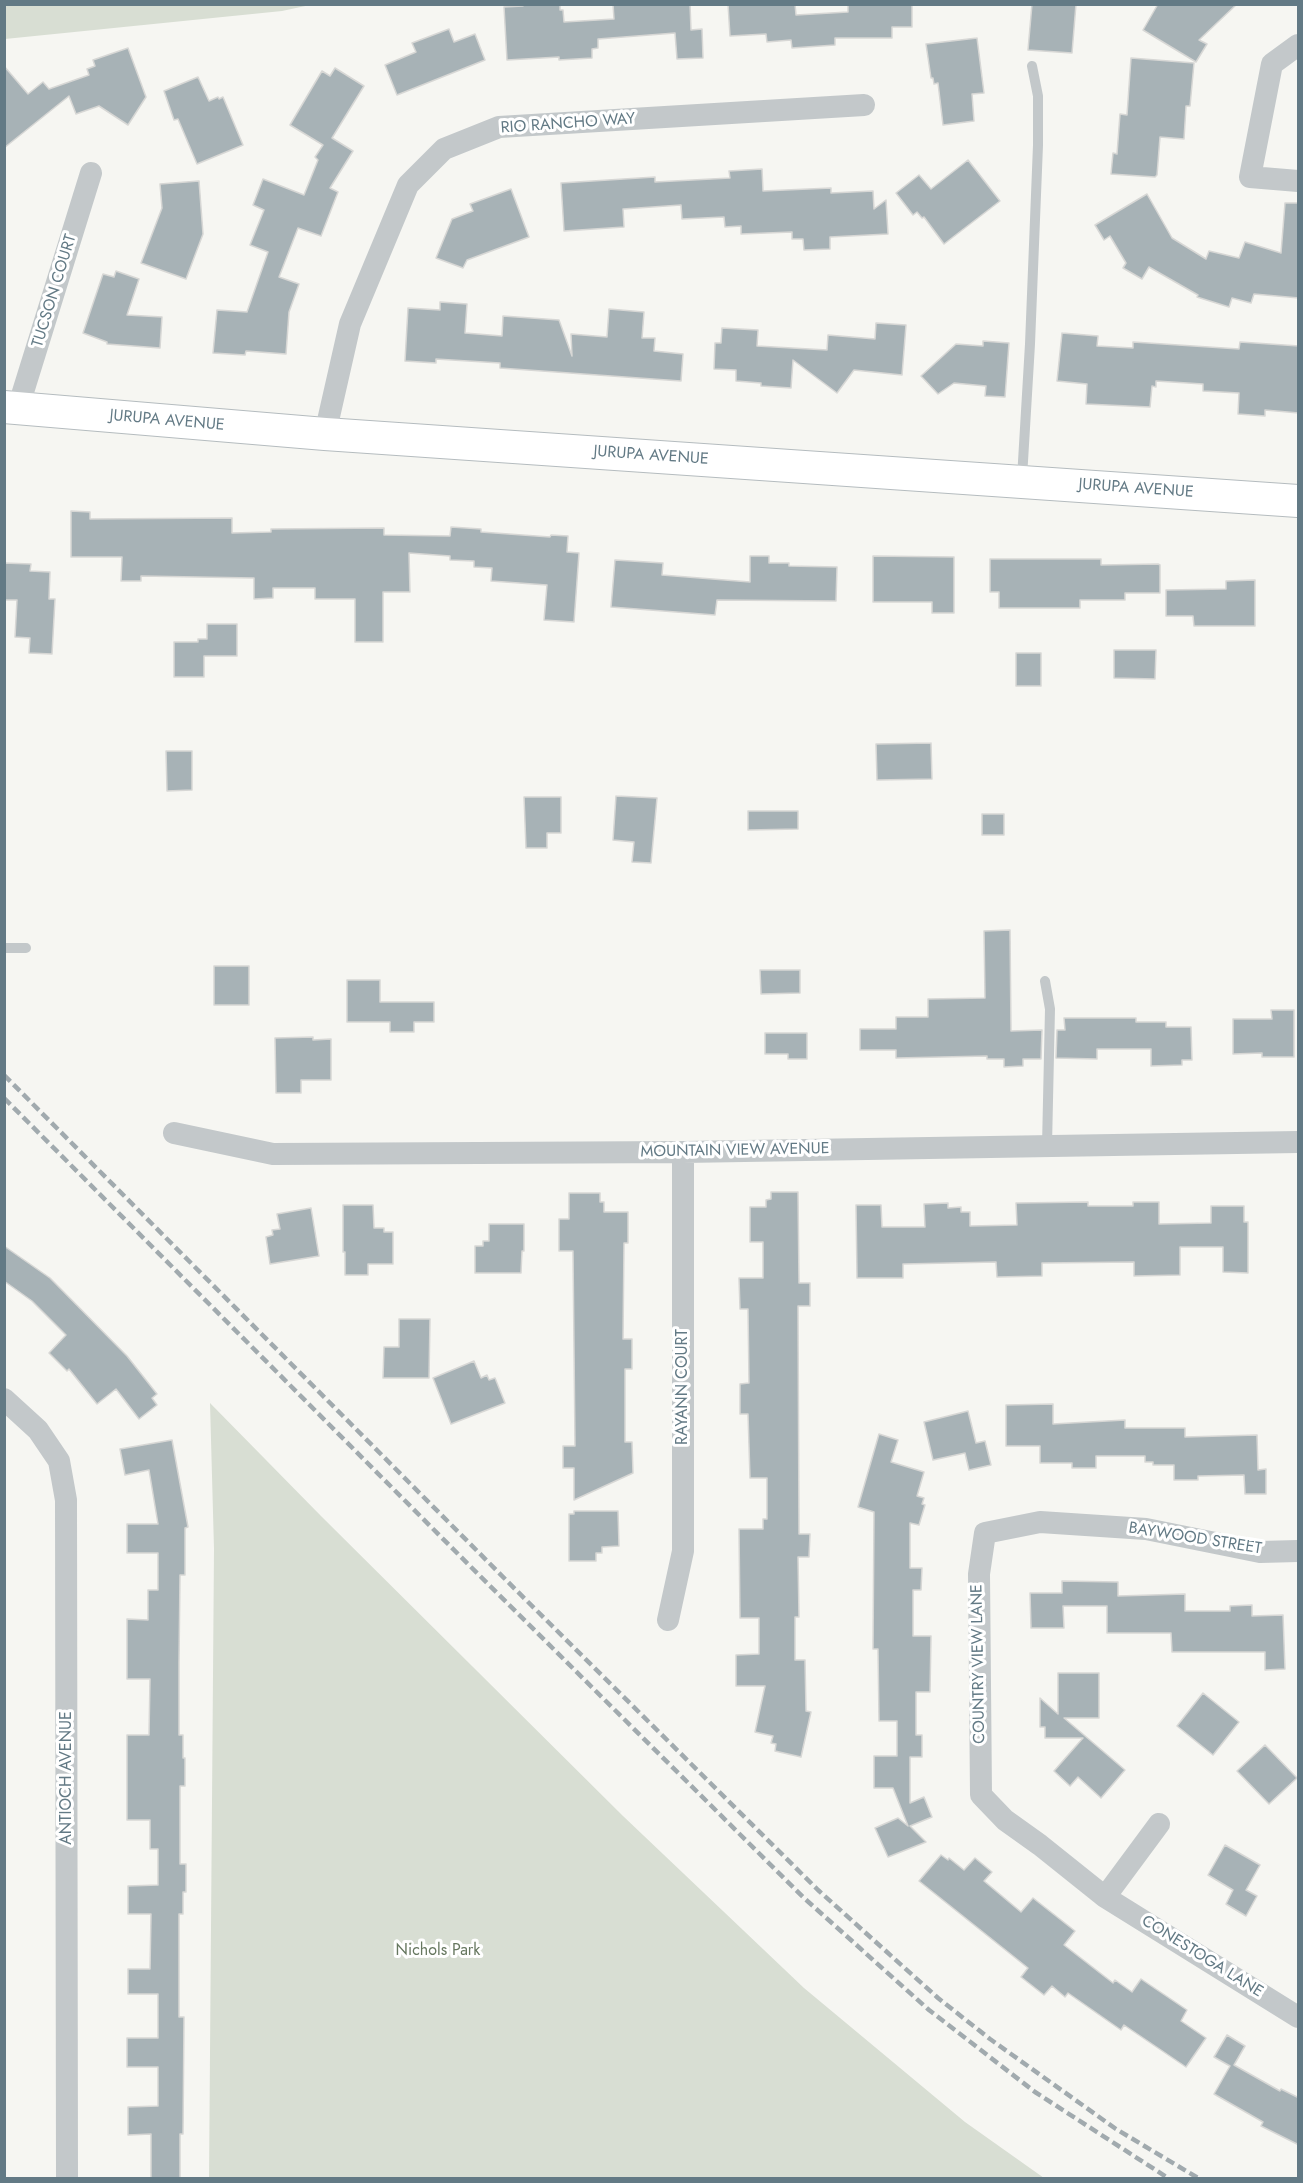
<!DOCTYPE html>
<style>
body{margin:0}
#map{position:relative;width:1303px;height:2183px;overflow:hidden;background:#f6f6f2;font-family:Jost,sans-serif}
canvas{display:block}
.frame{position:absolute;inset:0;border:6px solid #637a85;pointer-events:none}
</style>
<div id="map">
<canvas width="1303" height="2183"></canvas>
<div class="frame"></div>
</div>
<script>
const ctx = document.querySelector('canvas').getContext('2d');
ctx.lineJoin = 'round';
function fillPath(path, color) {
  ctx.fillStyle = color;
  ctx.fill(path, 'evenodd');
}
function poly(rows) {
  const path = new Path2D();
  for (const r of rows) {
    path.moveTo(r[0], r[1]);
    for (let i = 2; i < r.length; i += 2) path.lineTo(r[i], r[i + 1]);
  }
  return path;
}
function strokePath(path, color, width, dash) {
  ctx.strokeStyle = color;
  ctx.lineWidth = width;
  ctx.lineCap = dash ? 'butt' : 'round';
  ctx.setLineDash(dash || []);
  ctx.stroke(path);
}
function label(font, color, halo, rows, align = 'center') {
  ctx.font = font + ' Jost,sans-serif';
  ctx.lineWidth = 6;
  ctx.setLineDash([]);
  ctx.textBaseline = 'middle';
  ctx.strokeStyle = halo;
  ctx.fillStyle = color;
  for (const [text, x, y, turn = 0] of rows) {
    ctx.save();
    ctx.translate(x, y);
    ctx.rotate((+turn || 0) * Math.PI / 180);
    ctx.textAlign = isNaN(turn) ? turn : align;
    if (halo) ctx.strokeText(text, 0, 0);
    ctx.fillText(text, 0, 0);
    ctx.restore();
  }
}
fillPath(poly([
 [4,5,5,4,310,5,282,11,5,39],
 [210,1403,321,1516,623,1816,804,1988,965,2122,1044,2178,209,2178,214,1549]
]), '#d8ded3');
const building = poly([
 [523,4,560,4,560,10,563,10,564,22,614,19,613,4,690,4,691,30,702,29,703,58,677,59,675,33,598,39,598,48,592,49,592,58,559,60,559,57,507,60,504,7,523,6,523,4],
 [728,4,795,4,796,15,848,12,848,4,912,4,912,27,892,27,892,38,835,38,835,45,792,48,791,40,767,42,766,34,730,36,728,4],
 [1032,4,1076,4,1072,53,1028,50,1032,4],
 [1158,4,1237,4,1199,40,1207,44,1196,62,1143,30,1158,4],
 [449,29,454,42,475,34,485,60,397,95,385,65,416,52,412,43,449,29],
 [977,38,984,93,972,94,974,121,943,125,938,83,934,84,933,78,931,78,926,44,977,38],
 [128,48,146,97,128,125,99,106,76,114,69,96,4,148,4,66,28,94,43,82,49,89,89,75,87,69,95,66,93,60,128,48],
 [1131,58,1194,63,1190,106,1186,106,1184,139,1160,137,1157,175,1155,177,1111,174,1113,153,1117,154,1120,114,1127,115,1131,58],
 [335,68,364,86,332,138,353,151,330,188,338,192,321,236,298,228,279,277,299,284,289,312,286,354,246,351,245,355,213,353,217,310,247,312,268,252,250,245,264,210,253,205,263,179,304,195,318,160,315,157,323,145,290,125,322,71,330,76,335,68],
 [198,77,209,101,218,97,219,99,223,97,243,145,197,164,178,119,174,120,164,91,198,77],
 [968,160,1000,201,944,244,924,217,922,218,917,212,913,215,896,193,919,175,931,189,968,160],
 [762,169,763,191,831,188,831,193,873,191,874,209,886,200,888,234,830,237,830,249,804,250,803,239,792,239,792,232,741,234,741,226,725,227,724,217,682,219,681,205,623,209,624,227,564,231,561,183,655,177,655,182,730,178,729,171,762,169],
 [199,181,203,234,186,279,141,263,162,208,160,184,199,181],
 [511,189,529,237,467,260,463,268,436,258,452,219,473,211,470,204,511,189],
 [1147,194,1172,238,1206,259,1209,251,1239,258,1245,242,1281,253,1285,203,1299,203,1299,298,1254,294,1251,303,1232,298,1229,307,1197,297,1198,295,1149,267,1142,279,1123,268,1126,263,1110,236,1104,240,1095,225,1147,194],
 [116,271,139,279,127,315,162,317,160,348,107,344,107,342,83,333,103,274,114,277,116,271],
 [440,302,467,304,465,333,502,336,503,316,559,320,572,356,571,334,607,337,609,309,644,312,642,338,655,338,654,351,683,354,681,381,500,368,500,363,436,359,436,363,405,361,408,308,440,310,440,302],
 [876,323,906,325,902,375,854,370,837,393,793,360,791,388,761,386,761,383,736,381,736,370,714,369,715,343,721,343,722,328,758,330,757,346,827,350,828,335,875,339,876,323],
 [1062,333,1098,336,1097,346,1133,348,1133,342,1239,349,1240,342,1299,346,1299,413,1265,410,1265,416,1238,414,1239,393,1203,391,1203,384,1156,381,1156,387,1152,386,1150,407,1086,404,1087,384,1057,381,1062,333],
 [983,341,1009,343,1005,397,985,396,986,386,954,383,938,394,921,376,956,344,983,346,983,341],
 [71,511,90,512,90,519,232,518,232,533,271,532,271,529,384,528,384,535,450,536,451,527,481,529,481,532,550,537,551,535,568,536,567,552,579,553,574,622,544,620,547,585,491,581,492,568,474,567,474,561,450,560,450,556,409,553,410,592,383,592,383,642,355,642,355,599,315,599,315,588,273,588,273,598,254,599,254,578,141,576,141,581,121,581,122,557,71,557,71,511],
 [750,556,769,556,769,563,789,563,789,566,837,567,836,601,717,600,715,615,611,607,615,560,663,563,662,575,750,582,750,556],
 [873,556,954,557,954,613,932,613,932,602,873,602,873,556],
 [990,559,1101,559,1101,565,1158,564,1160,565,1160,593,1125,593,1125,600,1080,600,1080,608,999,608,999,592,990,592,990,559],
 [4,563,31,564,30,571,50,572,49,599,55,599,52,654,29,653,30,638,15,637,17,600,4,600,4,563],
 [1255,580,1255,626,1194,626,1193,616,1166,616,1166,590,1226,589,1226,581,1255,580],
 [207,624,237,624,237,656,204,656,204,677,174,677,174,642,198,642,198,639,207,639,207,624],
 [1114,650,1156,650,1155,679,1114,678,1114,650],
 [1016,653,1041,653,1041,686,1016,686,1016,653],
 [931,743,932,779,877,780,876,744,931,743],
 [166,751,192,751,192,790,167,791,166,751],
 [616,796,657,798,651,863,632,862,634,842,613,840,616,796],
 [524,797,561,797,561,833,547,833,547,848,526,848,524,797],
 [748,811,798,811,798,829,748,830,748,811],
 [982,814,1004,814,1004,835,982,835,982,814],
 [1010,930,1011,1031,1042,1030,1041,1059,1023,1059,1023,1066,1004,1067,1004,1059,987,1059,987,1056,896,1058,896,1050,860,1050,860,1029,896,1029,896,1017,928,1017,928,999,985,998,984,931,1010,930],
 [214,966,249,966,249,1005,214,1005,214,966],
 [760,970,800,970,800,993,761,994,760,970],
 [347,980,380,980,380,1002,434,1002,434,1022,414,1022,414,1032,390,1032,390,1022,347,1022,347,980],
 [1271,1010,1294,1010,1294,1057,1262,1057,1262,1053,1233,1054,1233,1019,1272,1019,1271,1010],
 [1064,1018,1136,1018,1136,1022,1166,1022,1166,1027,1191,1027,1192,1060,1182,1060,1182,1065,1151,1066,1151,1049,1097,1049,1097,1059,1056,1058,1057,1030,1065,1030,1064,1018],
 [765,1033,807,1033,807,1059,788,1059,788,1054,765,1054,765,1033],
 [313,1037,313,1040,331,1039,331,1080,301,1080,301,1093,276,1093,275,1038,313,1037],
 [771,1192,798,1192,799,1283,810,1283,810,1306,798,1306,799,1534,810,1534,809,1557,798,1557,799,1617,795,1617,795,1660,805,1660,806,1711,811,1712,801,1757,775,1751,776,1744,771,1743,773,1736,755,1732,765,1686,736,1686,736,1655,759,1654,759,1618,740,1618,739,1529,763,1529,763,1519,767,1519,767,1478,750,1478,748,1414,740,1414,740,1384,749,1383,748,1309,740,1309,739,1278,763,1278,763,1242,750,1242,750,1207,766,1207,766,1200,771,1199,771,1192],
 [569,1193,600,1193,600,1202,604,1202,604,1212,628,1212,628,1243,624,1243,623,1339,632,1339,632,1369,625,1369,625,1442,632,1442,633,1473,574,1500,574,1468,563,1468,563,1446,575,1446,573,1251,559,1251,559,1219,569,1219,569,1193],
 [1088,1202,1088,1206,1133,1206,1133,1202,1159,1202,1159,1224,1211,1223,1211,1206,1244,1206,1244,1222,1248,1222,1248,1273,1223,1272,1223,1247,1180,1247,1180,1275,1134,1276,1134,1262,1042,1263,1042,1276,997,1277,996,1262,903,1264,903,1278,857,1278,856,1205,881,1205,882,1227,925,1227,924,1204,948,1203,948,1208,961,1207,961,1212,970,1212,970,1226,1017,1225,1016,1203,1088,1202],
 [343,1205,373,1205,374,1228,384,1228,384,1232,393,1232,393,1264,368,1264,368,1275,345,1275,345,1252,343,1252,343,1205],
 [311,1208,319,1256,270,1264,266,1237,273,1235,272,1230,280,1229,277,1214,311,1208],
 [489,1224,524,1224,524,1251,522,1251,521,1273,475,1273,475,1246,483,1246,483,1241,489,1241,489,1224],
 [4,1246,50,1278,127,1356,157,1394,152,1398,157,1405,139,1419,116,1389,97,1404,69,1369,67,1371,49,1353,66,1335,32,1301,4,1281,4,1246],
 [399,1319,430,1319,429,1378,383,1378,384,1347,399,1347,399,1319],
 [474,1361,481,1378,487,1375,489,1380,495,1378,505,1403,451,1424,433,1378,474,1361],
 [1053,1404,1053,1424,1125,1420,1125,1428,1185,1428,1185,1437,1257,1435,1258,1470,1266,1469,1266,1494,1245,1494,1244,1475,1198,1476,1198,1480,1174,1480,1174,1465,1153,1465,1153,1462,1145,1462,1145,1456,1096,1456,1096,1468,1072,1468,1072,1463,1040,1463,1040,1446,1006,1446,1006,1405,1053,1404],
 [968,1411,976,1443,985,1441,991,1465,969,1470,965,1453,933,1460,924,1422,968,1411],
 [879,1434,898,1440,891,1462,924,1472,917,1496,924,1498,922,1504,925,1505,919,1525,910,1523,910,1568,922,1568,921,1590,913,1590,913,1636,931,1636,930,1692,916,1692,916,1735,922,1735,922,1757,910,1757,910,1803,924,1797,932,1817,910,1826,926,1842,888,1857,875,1828,898,1818,908,1826,893,1788,874,1788,874,1756,897,1756,897,1721,879,1721,878,1649,873,1649,874,1512,858,1507,879,1434],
 [172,1440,188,1527,185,1528,185,1575,180,1575,179,1662,179,1735,183,1735,183,1758,185,1758,185,1786,180,1786,180,1864,186,1864,186,1892,183,1892,183,1914,179,1914,179,2017,184,2017,183,2134,180,2134,180,2178,151,2178,151,2134,128,2135,128,2107,158,2106,158,2067,127,2067,127,2038,158,2038,158,1994,128,1994,128,1969,150,1969,151,1914,128,1914,128,1886,158,1885,158,1849,150,1849,150,1820,127,1820,127,1735,149,1735,150,1679,127,1679,127,1619,148,1620,148,1590,158,1590,158,1553,127,1553,127,1524,158,1524,149,1470,125,1475,120,1449,172,1440],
 [574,1511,618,1511,619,1546,602,1547,602,1553,596,1553,596,1561,569,1561,569,1514,574,1514,574,1511],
 [1062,1581,1118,1582,1118,1596,1185,1594,1185,1611,1230,1611,1230,1606,1252,1605,1252,1616,1283,1615,1285,1669,1265,1670,1265,1652,1172,1652,1171,1633,1107,1633,1107,1606,1063,1606,1064,1628,1031,1628,1030,1593,1062,1593,1062,1581],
 [1058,1673,1099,1673,1099,1718,1064,1718,1125,1770,1101,1798,1078,1777,1070,1786,1054,1771,1083,1738,1045,1738,1045,1727,1040,1727,1040,1698,1058,1714,1058,1673],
 [1203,1693,1239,1722,1213,1755,1177,1726,1203,1693],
 [1265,1745,1297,1778,1269,1804,1237,1771,1265,1745],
 [1225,1845,1260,1865,1246,1890,1257,1896,1246,1916,1226,1904,1233,1890,1208,1875,1225,1845],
 [941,1855,948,1860,949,1858,964,1870,975,1858,992,1872,984,1881,1021,1912,1033,1898,1075,1931,1064,1945,1113,1983,1115,1980,1132,1992,1141,1979,1187,2010,1181,2021,1206,2038,1186,2067,1124,2025,1121,2030,1068,1993,1065,1997,1052,1986,1044,1995,1021,1977,1028,1968,919,1881,941,1855],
 [1227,2035,1245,2046,1234,2065,1280,2091,1281,2089,1299,2098,1299,2145,1261,2126,1263,2122,1214,2094,1230,2066,1214,2057,1227,2035]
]);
fillPath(building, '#a7b2b6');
strokePath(building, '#d7d7d5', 1.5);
const secondary = poly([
 [4,407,325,434,1298,501]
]);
strokePath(secondary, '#b5bcbf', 34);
strokePath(poly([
 [1022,478,1030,344,1038,145,1038,96,1032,66],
 [4,948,26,948],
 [1045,981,1050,1009,1047,1146]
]), '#c3c8ca', 10);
strokePath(poly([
 [1298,45,1272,64,1250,177,1298,181],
 [18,408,91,173],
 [325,434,350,324,408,185,444,149,499,127,864,105],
 [174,1133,273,1154,683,1152,1298,1142],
 [4,1399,38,1430,59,1461,66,1500,67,2178],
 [1298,1551,1260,1552,1146,1529,1040,1522,985,1533,979,1574,981,1795,1005,1820,1040,1845,1105,1897,1298,2017],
 [668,1620,683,1551,683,1152],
 [1105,1897,1159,1824]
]), '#c3c8ca', 22);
strokePath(secondary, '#fff', 32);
strokePath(poly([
 [4,1075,515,1589,818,1890,938,1998,990,2039,1116,2129,1198,2178],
 [4,1098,471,1567,804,1898,929,2010,1035,2092,1168,2178]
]), '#a1aaae', 4.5, [9, 4.5]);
label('16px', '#637a85', '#fff', [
 ["RIO RANCHO WAY",568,124,-4],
 ["TUCSON COURT",55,291,-73],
 ["JURUPA AVENUE",167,421,5],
 ["JURUPA AVENUE",651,456,4],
 ["JURUPA AVENUE",1136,489,4],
 ["MOUNTAIN VIEW AVENUE",735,1151,-1],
 ["RAYANN COURT",683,1387,-90],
 ["BAYWOOD STREET",1195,1539,9],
 ["COUNTRY VIEW LANE",979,1664,-91],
 ["ANTIOCH AVENUE",67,1778,-90],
 ["CONESTOGA LANE",1202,1957,32]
]);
label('16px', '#66775f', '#fff', [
 ["Nichols Park",438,1951]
]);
</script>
